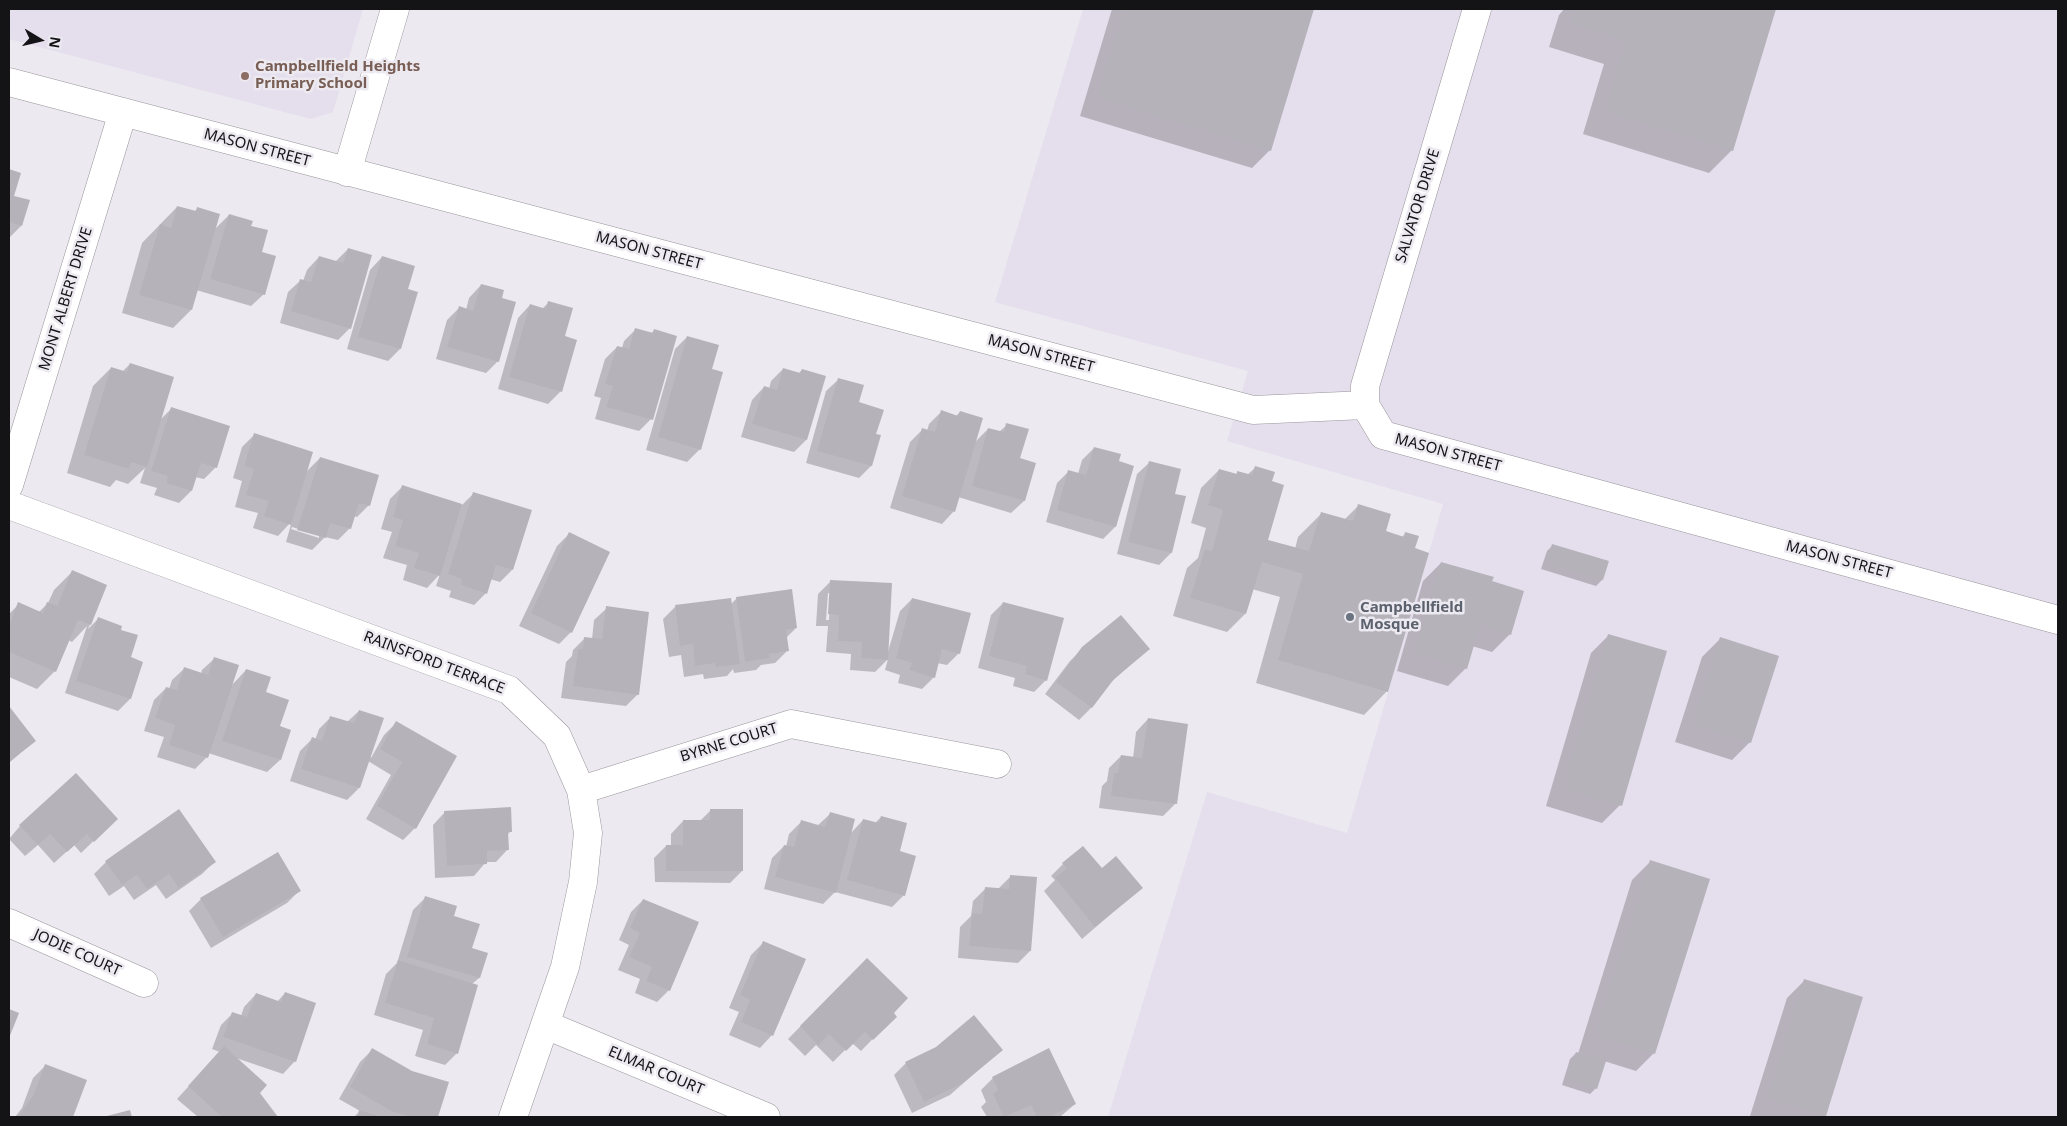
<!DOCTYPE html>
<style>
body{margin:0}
#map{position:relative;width:2067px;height:1126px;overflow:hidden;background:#ece9f0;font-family:"Noto Sans",sans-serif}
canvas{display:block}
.frame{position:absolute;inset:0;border:10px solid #141315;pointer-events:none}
.north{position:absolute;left:15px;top:15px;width:50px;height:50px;-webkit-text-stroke:4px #ece9f0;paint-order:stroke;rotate:99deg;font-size:14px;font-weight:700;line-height:20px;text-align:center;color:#141315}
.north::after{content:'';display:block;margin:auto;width:18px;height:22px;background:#141315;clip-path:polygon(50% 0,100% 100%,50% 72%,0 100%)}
</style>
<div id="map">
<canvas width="2067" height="1126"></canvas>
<div class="frame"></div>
<div class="north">N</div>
</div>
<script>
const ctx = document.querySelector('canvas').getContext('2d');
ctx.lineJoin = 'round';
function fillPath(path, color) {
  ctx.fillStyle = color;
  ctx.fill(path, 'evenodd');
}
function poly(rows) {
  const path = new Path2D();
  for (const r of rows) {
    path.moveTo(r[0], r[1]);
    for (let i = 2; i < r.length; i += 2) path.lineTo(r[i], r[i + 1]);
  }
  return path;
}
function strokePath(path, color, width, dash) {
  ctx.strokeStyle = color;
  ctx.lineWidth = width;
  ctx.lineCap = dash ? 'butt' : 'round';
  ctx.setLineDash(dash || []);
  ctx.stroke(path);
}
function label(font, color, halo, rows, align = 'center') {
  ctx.font = font + ' "Noto Sans",sans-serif';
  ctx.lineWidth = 5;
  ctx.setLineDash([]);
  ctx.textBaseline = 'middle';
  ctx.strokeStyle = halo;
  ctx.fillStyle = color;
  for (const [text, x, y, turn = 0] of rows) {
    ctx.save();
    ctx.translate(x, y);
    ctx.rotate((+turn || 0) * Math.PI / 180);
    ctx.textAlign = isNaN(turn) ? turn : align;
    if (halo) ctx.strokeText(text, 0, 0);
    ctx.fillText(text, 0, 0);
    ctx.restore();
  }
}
fillPath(poly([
 [9,9,363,9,333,112,311,119,9,39],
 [1083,9,2058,9,2058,1117,1108,1117,1207,792,1347,833,1443,504,1227,441,1248,371,995,302]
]), '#e5deec');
fillPath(poly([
 [1112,9,1312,9,1270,150,1252,168,1080,116],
 [1564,9,1775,9,1732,150,1709,173,1583,134,1604,64,1549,47,1559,15],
 [9,170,20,174,13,196,21,226,9,238],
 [177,207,194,212,197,209,213,231,229,215,250,226,261,253,264,294,251,306,196,290,191,310,173,328,122,313,142,243],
 [348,249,350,328,338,340,280,323,288,292,301,280,303,281,307,270,319,257,335,262],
 [382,257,406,290,416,293,400,349,388,361,347,349,370,270],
 [481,285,501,299,498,361,486,373,436,359,447,320,459,308,466,310,469,298],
 [549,302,563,337,576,341,560,392,548,404,498,389,518,318,530,305,542,309],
 [636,329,651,334,654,330,651,419,639,431,595,419,601,398,594,396,605,359,617,347,622,348,624,341],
 [687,337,710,370,700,449,687,462,646,450,675,349],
 [130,364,160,420,171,409,216,467,204,479,195,477,191,491,179,503,154,495,157,488,140,483,145,468,128,484,116,480,110,487,67,473,93,386,111,368,122,372],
 [783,369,798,374,802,370,806,440,794,452,741,437,752,400,764,387,769,389,771,381],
 [839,379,875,435,880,436,871,466,859,478,806,463,826,391],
 [941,412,956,416,960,412,974,443,988,429,999,432,1007,425,1019,459,1034,464,1024,501,1011,513,958,497,954,511,942,524,890,508,910,442,922,430,927,431,929,424],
 [254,435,305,473,320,458,369,505,357,517,353,516,350,528,338,540,325,537,312,550,286,542,292,521,278,536,253,528,258,513,235,507,242,481,233,478,242,447],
 [292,527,319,535,319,538,291,529],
 [1094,448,1117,462,1115,527,1103,539,1046,522,1057,483,1069,471,1078,474,1082,460],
 [1150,462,1173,495,1171,553,1159,565,1117,554,1137,474],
 [1255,468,1271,482,1267,540,1295,549,1298,537,1321,514,1344,520,1358,506,1384,532,1402,537,1406,533,1413,549,1387,691,1364,715,1256,683,1280,597,1252,589,1245,614,1227,632,1173,616,1187,568,1198,558,1206,528,1191,523,1201,488,1219,470,1235,475,1238,472,1247,475],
 [402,487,462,505,473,494,512,570,500,582,490,579,486,593,474,605,449,597,451,591,436,586,440,574,427,588,403,580,407,565,383,558,392,532,381,529,390,499],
 [569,534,571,632,559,644,519,626,557,546],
 [1553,545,1607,561,1602,580,1596,586,1541,569,1547,551],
 [1441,563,1491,582,1510,634,1492,652,1472,646,1466,668,1448,686,1397,671,1423,581],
 [72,572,106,586,88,629,98,619,119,630,130,658,141,662,130,699,118,711,65,693,87,626,72,642,68,640,55,671,37,689,9,677,9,614,19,604,39,612,48,603,54,590],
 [830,582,887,655,900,611,912,599,959,653,947,665,937,663,934,677,922,689,898,683,900,675,885,670,888,659,875,672,850,670,851,654,826,652,828,626,816,626,818,594],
 [828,593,830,593,829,620,826,620],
 [737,598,796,628,786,638,787,651,775,663,761,665,756,670,734,673,733,669,727,676,704,679,703,674,684,677,681,655,669,657,663,619,675,607,730,605],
 [1003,603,1046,680,1034,692,1013,686,1015,678,978,668,991,615],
 [607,608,638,694,626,706,561,698,566,662,572,656,573,650,585,638,592,639,594,620],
 [1609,635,1620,805,1602,823,1546,806,1591,653],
 [1720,639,1750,742,1732,760,1675,742,1702,657],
 [1083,648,1148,649,1109,684,1091,708,1079,720,1045,694,1070,661],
 [215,658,231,686,246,670,264,693,279,727,290,730,280,760,267,772,208,753,207,757,195,769,157,757,164,737,144,731,154,700,166,688,169,689,172,680,185,668,201,674,202,670],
 [9,708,34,741,9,763],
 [359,711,371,758,384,735,396,723,415,828,403,840,366,819,391,775,368,761,359,788,347,800,290,781,300,751,312,739,315,740,319,729,331,717,347,722],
 [1148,719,1186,725,1175,804,1163,816,1099,808,1102,786,1107,781,1109,768,1121,756,1133,758,1136,732],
 [711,810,742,871,730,883,655,882,654,858,666,846,671,846,671,834,683,821,699,822],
 [445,812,511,831,507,835,508,849,496,862,486,862,474,876,435,878,433,825],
 [830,814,850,834,863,820,875,823,881,817,898,852,904,895,892,907,835,892,823,904,764,889,772,858,784,846,786,847,789,834,801,822,817,826],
 [20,826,104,831,81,853,74,845,54,863,38,845,25,856,9,839],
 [106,862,214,862,202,874,166,899,156,885,134,900,124,886,109,896,94,874],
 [1650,862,1654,1053,1636,1071,1604,1061,1596,1088,1590,1094,1562,1085,1570,1059,1576,1053,1578,1054,1632,880],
 [1063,864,1102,870,1141,888,1082,939,1044,891,1055,880,1051,876],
 [1011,876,1030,951,1018,963,958,958,960,927,971,916,973,901,985,889,999,888],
 [299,891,287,903,211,948,189,911,201,899],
 [425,898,452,917,470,949,487,954,479,978,472,984,457,1053,445,1065,415,1056,423,1030,374,1015,386,974,397,963,413,910],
 [643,900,669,990,657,1002,635,993,640,979,618,970,629,945,619,940,631,912],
 [763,943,772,1035,760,1048,729,1035,739,1012,729,1008,751,955],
 [867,959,895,1016,861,1051,852,1043,833,1062,816,1045,805,1056,788,1039],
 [1805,980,1861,998,1825,1116,1823,1117,1750,1116,1787,998],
 [285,993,295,1061,283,1074,233,1057,276,1117,198,1117,177,1099,220,1052,212,1049,221,1025,233,1013,241,1016,244,1007,256,994,277,1002],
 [937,1048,1001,1050,950,1095,912,1113,894,1075,906,1063],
 [372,1050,412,1072,447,1083,437,1117,354,1117,360,1111,339,1099,360,1062],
 [46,1065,85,1080,71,1117,15,1117,22,1108,33,1078],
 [993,1078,1075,1104,1060,1117,987,1117,981,1107,986,1102,981,1090]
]), '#0003');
fillPath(poly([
 [1124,9,1314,9,1271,151,1097,98],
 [1576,9,1776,9,1733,151,1605,111,1626,41,1571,24],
 [9,169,21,173,14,196,30,200,22,226,9,222],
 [177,206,196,211,197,207,220,214,192,310,139,295,160,224,171,228],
 [229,214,253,221,251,226,268,230,262,252,276,256,265,295,210,279],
 [348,248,372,255,351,329,291,311,300,279,311,282,319,256,343,263],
 [382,256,415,266,408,289,418,292,401,349,358,337],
 [481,284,504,290,502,298,516,302,499,362,447,347,459,306,473,311],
 [548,301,573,308,565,336,577,340,562,392,509,377,530,304,546,309],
 [635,328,653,333,654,329,677,336,653,420,606,407,613,386,605,384,617,346,629,349],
 [687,336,719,345,712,369,723,372,701,450,658,437],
 [130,363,174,377,147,467,131,462,129,469,84,455,111,367,127,372],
 [783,368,800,373,802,369,826,376,807,440,752,424,764,386,777,390],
 [838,378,864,385,859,402,884,410,876,434,881,435,872,466,817,451],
 [171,407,230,426,217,468,201,463,192,491,166,483,168,476,151,471],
 [941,410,958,416,960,411,983,418,955,512,902,496,922,428,935,432],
 [1006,423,1029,429,1020,458,1036,463,1025,501,972,486,988,428,1004,432],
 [254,433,313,452,291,525,264,516,269,501,246,495,254,469,244,466],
 [1094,447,1121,454,1119,461,1134,466,1116,527,1057,510,1068,470,1086,475],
 [320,457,379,475,370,506,359,503,351,529,330,523,326,538,297,530],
 [1149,461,1181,469,1175,494,1186,496,1172,553,1128,542],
 [1255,466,1275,472,1272,481,1284,485,1268,540,1309,551,1321,512,1353,521,1358,504,1391,514,1386,531,1404,537,1405,532,1419,536,1415,548,1429,553,1388,692,1278,660,1303,574,1262,562,1246,614,1190,598,1205,549,1212,551,1223,510,1208,505,1219,469,1237,474,1237,471,1252,475],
 [402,485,462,504,440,576,414,568,419,553,395,546,403,520,393,517],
 [473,492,532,510,513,570,496,565,487,594,461,585,462,579,448,574],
 [569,532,610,552,572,633,531,613],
 [1552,544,1609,561,1603,580,1546,564],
 [1441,562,1494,577,1492,581,1524,591,1511,635,1480,625,1467,669,1414,653],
 [72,570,107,585,91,625,78,620,56,672,9,652,9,626,18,602,43,613,47,602,57,606],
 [830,580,892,583,888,660,861,658,862,642,838,641,839,615,828,614],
 [792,589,797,628,786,630,789,651,769,654,770,658,745,662,736,597],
 [731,598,740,664,716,667,715,663,695,666,693,644,680,646,675,605],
 [912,598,971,613,960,654,942,649,935,678,909,670,912,663,896,658],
 [1003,602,1064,618,1047,681,1025,674,1027,666,989,656],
 [606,606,649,612,639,695,573,686,578,649,583,649,584,637,602,639],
 [1121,615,1150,649,1114,679,1092,708,1056,682,1082,647],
 [98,617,122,626,121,630,138,635,131,657,143,662,131,699,76,681],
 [1608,634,1667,651,1622,806,1563,788],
 [1720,637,1779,656,1751,743,1692,724],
 [214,657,239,665,208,758,169,745,175,725,155,718,166,687,177,690,184,667,208,675],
 [246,669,271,677,266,692,289,700,280,726,291,730,281,760,222,741],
 [9,706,36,741,9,762],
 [359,710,384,718,360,788,301,769,312,737,322,741,330,716,354,723],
 [1148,718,1188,724,1177,804,1111,796,1114,773,1118,773,1121,755,1142,758],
 [396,721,457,756,416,829,377,806,402,762,380,749],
 [76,773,118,819,94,842,87,834,67,852,50,834,38,845,19,825],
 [511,807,512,832,508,832,509,850,487,851,487,864,447,866,444,811],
 [179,809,216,862,179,888,169,874,147,889,137,875,122,885,105,861],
 [710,809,743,809,743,871,666,871,666,845,683,845,683,820,710,820],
 [830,812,855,819,836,893,775,877,784,845,794,847,801,820,825,827],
 [881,816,907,823,900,851,916,856,905,896,847,880,863,819,879,823],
 [1083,846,1102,868,1116,856,1143,888,1095,927,1055,878,1067,868,1062,863],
 [278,852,301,891,223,937,200,898],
 [1650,860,1710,879,1655,1054,1595,1035],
 [1010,875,1037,877,1031,951,969,946,972,913,982,914,985,887,1009,889],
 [425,896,457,906,454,916,480,924,472,948,488,953,480,978,407,957],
 [643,899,699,922,670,991,646,981,652,967,629,957,640,933,630,928],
 [763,941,806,959,773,1036,741,1022,750,1000,740,995],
 [867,958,908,998,894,1013,897,1017,873,1040,865,1032,846,1051,829,1034,818,1045,800,1026],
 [398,960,478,985,458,1054,427,1044,434,1018,385,1003],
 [1804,979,1863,997,1826,1116,1767,1098],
 [285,992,316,1003,296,1062,223,1037,232,1012,247,1017,256,993,281,1002],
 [9,1009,19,1013,9,1038],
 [974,1015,1003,1050,963,1083,924,1102,905,1062,936,1047],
 [224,1046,267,1085,260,1093,278,1117,222,1117,188,1086],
 [372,1048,412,1071,449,1082,438,1117,411,1117,393,1112,350,1087],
 [1049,1048,1076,1104,1049,1117,1037,1117,1031,1105,1004,1117,993,1094,998,1090,992,1077],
 [1576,1052,1606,1061,1597,1089,1567,1079],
 [45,1064,87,1080,73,1117,18,1117,34,1094],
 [130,1110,132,1117,103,1117],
 [359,1110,381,1117,357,1117]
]), '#b5b2b9');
const street = poly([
 [1477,9,1365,386,1365,405,1383,435,2058,620],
 [9,82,1253,410,1365,405],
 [347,172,395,9],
 [9,485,123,112],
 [9,505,509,690,557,736,581,790,588,833,583,882,565,967,513,1117],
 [581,790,791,724,997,764],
 [9,923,144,983],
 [546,1025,766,1117]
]);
strokePath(street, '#99969c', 29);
strokePath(street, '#fff', 28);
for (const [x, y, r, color] of [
 [245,76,5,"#8d6e63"],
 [1350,617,5,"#6b7280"]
]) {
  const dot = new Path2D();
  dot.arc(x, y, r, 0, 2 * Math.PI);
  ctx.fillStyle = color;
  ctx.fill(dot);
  strokePath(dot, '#ece9f0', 2);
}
label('bold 15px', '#785e54', '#ece9f0', [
 ["Campbellfield Heights",255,67],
 ["Primary School",255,84]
], 'left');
label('15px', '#141315', '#ece9f0', [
 ["MASON STREET",257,148,15],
 ["SALVATOR DRIVE",1418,206,-73],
 ["MASON STREET",649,251,15],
 ["MONT ALBERT DRIVE",66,299,-73],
 ["MASON STREET",1041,354,15],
 ["MASON STREET",1448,453,15],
 ["MASON STREET",1839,560,15],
 ["RAINSFORD TERRACE",434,663,21],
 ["BYRNE COURT",729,743,-17],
 ["JODIE COURT",77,953,24],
 ["ELMAR COURT",656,1071,23]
]);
label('bold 15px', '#5b616d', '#ece9f0', [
 ["Campbellfield",1360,608],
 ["Mosque",1360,625]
], 'left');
</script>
